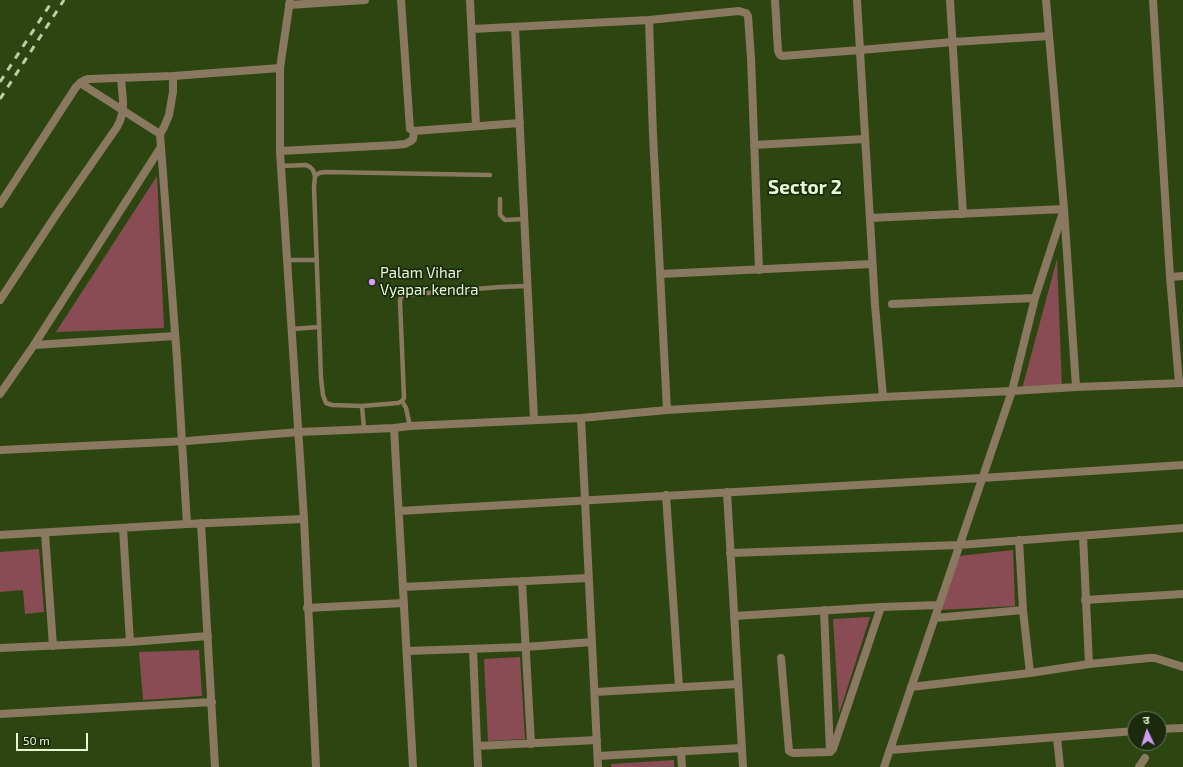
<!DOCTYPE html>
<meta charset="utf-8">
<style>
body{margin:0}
#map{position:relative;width:1183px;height:767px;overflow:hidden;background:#2d4611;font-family:"Exo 2","Noto Sans Devanagari",sans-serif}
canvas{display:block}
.north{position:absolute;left:1127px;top:711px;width:40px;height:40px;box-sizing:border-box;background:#1b290c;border:1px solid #6b7c5c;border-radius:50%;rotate:356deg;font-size:11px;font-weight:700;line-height:16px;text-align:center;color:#e4f9d4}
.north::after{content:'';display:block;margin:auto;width:14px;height:18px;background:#d59bfa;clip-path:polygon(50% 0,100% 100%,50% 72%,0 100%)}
.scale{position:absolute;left:16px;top:733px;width:72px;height:18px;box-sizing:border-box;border:2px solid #e4f9d4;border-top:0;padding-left:5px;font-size:12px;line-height:14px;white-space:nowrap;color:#e4f9d4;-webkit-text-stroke:3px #1b290c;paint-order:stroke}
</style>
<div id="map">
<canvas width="1183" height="767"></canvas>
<div class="north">उ</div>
<div class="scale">50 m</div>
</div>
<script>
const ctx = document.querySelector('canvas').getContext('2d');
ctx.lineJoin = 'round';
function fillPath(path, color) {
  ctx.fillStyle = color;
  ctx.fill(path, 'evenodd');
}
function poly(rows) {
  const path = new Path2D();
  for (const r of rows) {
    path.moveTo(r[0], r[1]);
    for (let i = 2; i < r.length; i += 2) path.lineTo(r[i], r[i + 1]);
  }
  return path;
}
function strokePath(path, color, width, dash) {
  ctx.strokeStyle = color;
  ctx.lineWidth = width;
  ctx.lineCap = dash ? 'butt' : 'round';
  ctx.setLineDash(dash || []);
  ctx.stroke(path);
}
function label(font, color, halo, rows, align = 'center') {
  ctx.font = font + ' "Exo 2",sans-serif';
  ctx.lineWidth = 3.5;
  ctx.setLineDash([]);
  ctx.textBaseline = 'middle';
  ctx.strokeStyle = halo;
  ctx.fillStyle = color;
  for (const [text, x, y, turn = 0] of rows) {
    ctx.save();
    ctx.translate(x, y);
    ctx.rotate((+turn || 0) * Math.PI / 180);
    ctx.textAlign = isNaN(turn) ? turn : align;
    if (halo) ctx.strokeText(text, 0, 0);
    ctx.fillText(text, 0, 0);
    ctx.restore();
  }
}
fillPath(poly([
 [157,176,164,328,56,332],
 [1057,259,1062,388,1022,389],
 [39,549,44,612,25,614,23,590,0,592,0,552],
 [1013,550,1015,606,939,610,959,556],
 [870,617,839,714,833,619],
 [199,650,202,696,143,700,139,652],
 [520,657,525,739,488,741,484,659],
 [674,760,674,767,611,767,611,764]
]), '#894c55');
strokePath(poly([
 [281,166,306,165,310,167,313,170,315,176,314,187,321,378,323,395,326,403,332,405,362,406,398,403,402,401,404,398,400,301,401,297,403,295,500,287,527,286],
 [315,176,319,173,325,172,490,175],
 [500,199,500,215,505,220,524,219],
 [287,260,317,260],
 [292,329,319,327],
 [402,401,406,408,410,426],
 [362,406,364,429]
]), '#8b7861', 4.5);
strokePath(poly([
 [470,0,476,126],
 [775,0,778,51,780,55,782,56,860,50,953,42,1049,36],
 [857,0,875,305,883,397],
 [950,0,963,214],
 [1046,0,1064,209,1076,387],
 [1153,0,1170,277,1179,383],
 [289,5,365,0],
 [649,20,653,135,667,410],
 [515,27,534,420],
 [472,29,649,20,739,11,746,13,748,16,751,58,759,270],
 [173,76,173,92,169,115,164,127,160,134,177,359,187,524],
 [80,83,160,134],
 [414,131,520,123],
 [754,145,865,139],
 [280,151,395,145,405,144,411,141,413,139,414,131,410,129,401,0],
 [0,204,76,87,80,83,85,80,89,79,173,76,280,68],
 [870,218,1064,209,1035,298,1012,391,884,767],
 [660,274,872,264],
 [1170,277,1183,276],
 [0,300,56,215,117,127,120,121,123,110,123,101,121,78],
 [892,304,1035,298],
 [34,345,175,336],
 [0,394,34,345,161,147],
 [581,418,598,767],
 [394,428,413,767],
 [0,450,187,441,299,432,394,428,410,426,581,418,667,410,883,397,1012,391,1076,387,1183,383],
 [727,492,743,767],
 [666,495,679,687],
 [399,511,982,478,1183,465],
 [201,523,215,767],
 [123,528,130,642],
 [45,533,53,646],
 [0,535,187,524,304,519],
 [1083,536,1089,664],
 [1019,540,1023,610,1030,673],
 [730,553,959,545,1183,528],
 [522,581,531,744],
 [403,587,588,578],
 [1085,600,1183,594],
 [307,608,404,603],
 [824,610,830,752],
 [734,616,881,607,939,605],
 [935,618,1023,610],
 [0,648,130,642,208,636],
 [473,649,478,767],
 [407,651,525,647,592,642],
 [781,658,789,751,793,753,830,752,833,749,881,607],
 [911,687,1030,673,1089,664,1149,658,1155,658,1183,667],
 [595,692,738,684],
 [0,714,212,702],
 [1159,729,1183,728],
 [1057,737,1060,767],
 [477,746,597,740],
 [890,750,1135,731],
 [681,751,682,767],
 [598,756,742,748],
 [1139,767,1145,758]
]), '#8b7861', 8);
strokePath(poly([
 [290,0,280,68,280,152,304,519,316,767]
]), '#8b7861', 8);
strokePath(poly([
 [0,82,53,0],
 [0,99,64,0]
]), '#b9cfa6', 3, [7, 7]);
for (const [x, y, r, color] of [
 [372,282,4,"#d59bfa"]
]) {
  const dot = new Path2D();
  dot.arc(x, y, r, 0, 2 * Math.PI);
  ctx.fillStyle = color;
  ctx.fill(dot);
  strokePath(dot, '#1b290c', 1.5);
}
label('15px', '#e4f9d4', '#1b290c', [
 ["Palam Vihar",380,273],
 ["Vyapar kendra",380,290]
], 'left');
label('bold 19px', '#e4f9d4', '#1b290c', [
 ["Sector 2",805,188]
]);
</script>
